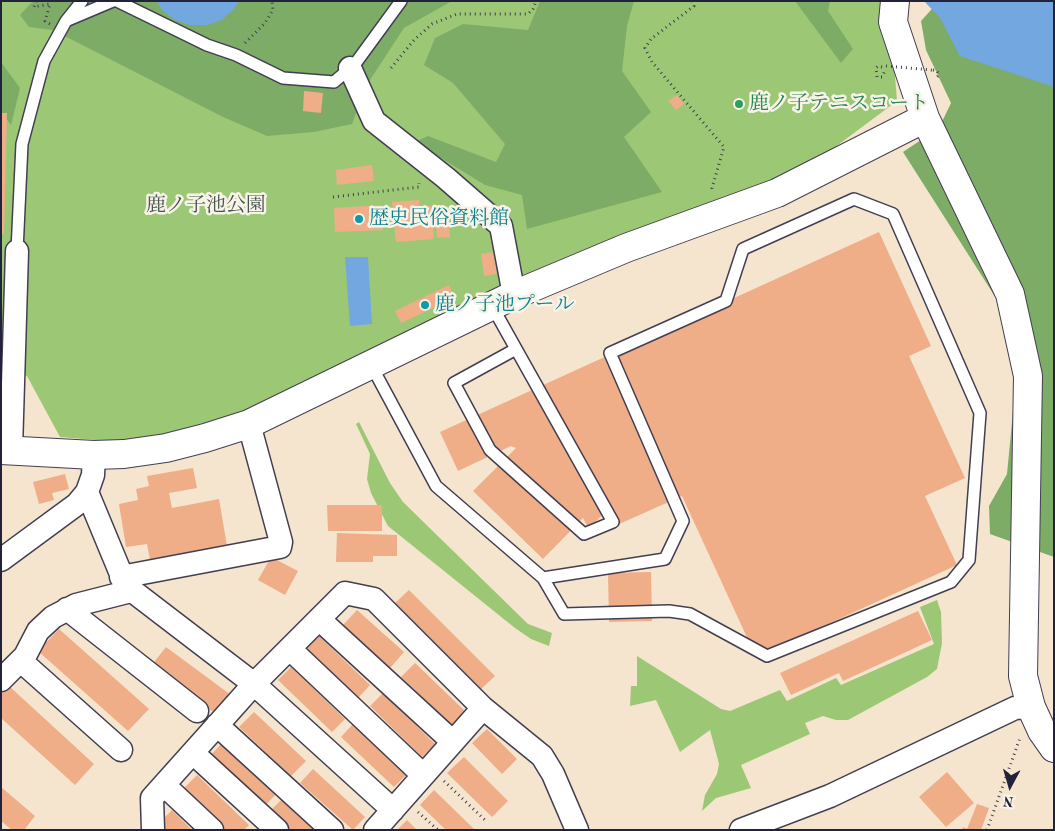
<!DOCTYPE html>
<meta charset="utf-8">
<style>
body{margin:0}
#map{position:relative;width:1055px;height:831px;overflow:hidden;background:#f5e4ce;font-family:"Old Standard TT",serif}
canvas{display:block}
.frame{position:absolute;inset:0;border:2px solid #22223b;pointer-events:none}
.north{position:absolute;left:985px;top:761px;width:50px;height:50px;-webkit-text-stroke:4px #f7f3e8;paint-order:stroke;rotate:186deg;font-size:14px;font-weight:700;line-height:20px;text-align:center;color:#22223b}
.north::after{content:'';display:block;margin:auto;width:18px;height:22px;background:#22223b;clip-path:polygon(50% 0,100% 100%,50% 72%,0 100%)}
</style>
<div id="map">
<canvas width="1055" height="831"></canvas>
<div class="frame"></div>
<div class="north">N</div>
</div>
<script>
const ctx = document.querySelector('canvas').getContext('2d');
ctx.lineJoin = 'round';
function fillPath(path, color) {
  ctx.fillStyle = color;
  ctx.fill(path, 'evenodd');
}
function poly(rows) {
  const path = new Path2D();
  for (const r of rows) {
    path.moveTo(r[0], r[1]);
    for (let i = 2; i < r.length; i += 2) path.lineTo(r[i], r[i + 1]);
  }
  return path;
}
function strokePath(path, color, width, dash) {
  ctx.strokeStyle = color;
  ctx.lineWidth = width;
  ctx.lineCap = dash ? 'butt' : 'round';
  ctx.setLineDash(dash || []);
  ctx.stroke(path);
}
function label(font, color, halo, rows, align = 'center') {
  ctx.font = font + ' "Old Standard TT","Noto Serif JP",serif';
  ctx.lineWidth = 5;
  ctx.setLineDash([]);
  ctx.textBaseline = 'middle';
  ctx.strokeStyle = halo;
  ctx.fillStyle = color;
  for (const [text, x, y, turn = 0] of rows) {
    ctx.save();
    ctx.translate(x, y);
    ctx.rotate((+turn || 0) * Math.PI / 180);
    ctx.textAlign = isNaN(turn) ? turn : align;
    if (halo) ctx.strokeText(text, 0, 0);
    ctx.fillText(text, 0, 0);
    ctx.restore();
  }
}
fillPath(poly([
 [1,1,889,1,897,101,803,171,244,415,132,443,60,437,27,376,1,365],
 [359,422,390,483,403,502,528,624,552,633,549,646,531,639,515,628,388,526,371,493,367,479,370,454,356,424],
 [937,600,941,612,942,643,937,669,927,677,848,720,836,720,823,716,805,723,810,734,741,765,751,788,716,798,702,811,705,795,717,774,719,764,710,730,680,752,656,700,630,706,631,686,637,686,637,656,721,709,730,711,780,690,787,701,836,678,841,685,934,644,920,607]
]), '#9cc875');
fillPath(poly([
 [33,1,452,1,404,28,366,86,352,124,314,132,267,136,223,117,53,30,29,27,20,15],
 [540,1,634,1,627,26,622,71,651,112,624,137,662,192,527,229,522,195,485,185,415,142,428,136,496,162,505,144,453,83,424,65,435,38,463,24,528,30],
 [795,1,830,1,828,11,853,49,841,63],
 [939,1,1054,31,1054,557,990,534,989,506,1007,474,1019,349,1008,317,903,152,939,128,951,103,926,50,921,21],
 [1,62,20,88,11,125,1,112]
]), '#7dac66');
fillPath(poly([
 [157,1,239,1,234,9,222,20,207,25,190,25,175,20,162,10],
 [924,1,1054,1,1054,87,960,56,940,18],
 [345,257,368,257,372,324,350,326]
]), '#72a7df');
fillPath(poly([
 [304,91,323,93,321,113,303,111],
 [677,95,684,104,676,110,668,101],
 [1,113,7,113,4,234,1,234],
 [372,165,374,181,337,185,336,170],
 [419,200,419,207,431,206,434,239,396,242,392,202],
 [382,205,383,230,335,232,334,208],
 [448,209,450,237,437,238,435,210],
 [879,232,931,346,909,356,965,478,925,496,957,565,756,657,682,496,608,529,602,515,589,529,583,518,543,559,473,491,516,448,511,446,458,471,440,432],
 [493,252,497,274,484,276,481,254],
 [449,285,455,298,401,323,395,311],
 [193,468,197,488,169,493,172,508,219,499,227,546,150,560,147,544,126,547,119,504,138,500,136,489,149,486,147,476],
 [65,474,69,489,52,493,54,500,39,504,33,482],
 [327,505,382,505,382,531,328,531],
 [337,533,397,535,397,556,373,556,373,562,336,562],
 [271,557,298,571,285,595,258,580],
 [651,572,652,621,609,622,608,573],
 [409,590,495,676,481,689,395,603],
 [357,610,404,652,390,668,343,625],
 [918,611,932,640,843,681,839,673,791,695,780,673],
 [59,629,149,709,128,731,38,651],
 [318,635,370,685,358,698,306,648],
 [166,647,231,695,216,714,151,666],
 [415,663,466,712,453,726,401,677],
 [291,667,345,719,332,732,278,680],
 [9,686,94,764,75,785,1,718,1,694],
 [383,693,435,744,422,757,370,706],
 [254,712,306,761,291,776,239,727],
 [353,724,406,775,394,787,341,737],
 [487,729,517,759,502,774,472,743],
 [222,743,276,794,263,808,209,757],
 [464,757,508,801,492,817,447,773],
 [313,769,365,817,353,830,300,783],
 [947,772,974,803,946,827,919,797],
 [197,775,249,825,244,830,226,830,183,789],
 [1,787,35,816,24,830,12,830,1,821],
 [434,790,475,830,446,830,420,805],
 [284,797,317,830,288,830,269,812],
 [977,804,989,808,981,830,962,830,963,827,967,829],
 [172,810,192,830,164,830,158,824],
 [407,820,417,830,397,830]
]), '#efad88');
const lane = poly([
 [117,1,207,45,236,55,283,78,334,82,355,64,401,1],
 [68,20,113,1],
 [17,251,22,144,44,61,66,21,82,1],
 [492,306,613,522,584,534,490,450,454,383,516,349],
 [370,363,436,486,543,578,564,614,669,611,690,614,767,656,951,582,969,560,980,413,893,214,854,199,743,249,726,301,610,353,683,521,665,559,543,578]
]);
const street = poly([
 [350,68,374,121,446,178,501,226,514,295],
 [11,449,17,251],
 [87,492,126,586,254,684,393,810],
 [1,560,77,504,87,492,93,475,94,455],
 [121,577,280,547,281,542,249,424],
 [67,609,197,711],
 [319,619,453,742],
 [290,649,423,775],
 [21,661,121,750],
 [1,680,25,656,38,631,53,617,76,605,131,591],
 [483,708,542,756,553,774,577,830],
 [217,725,332,830],
 [193,753,277,830],
 [164,785,212,830],
 [153,830,152,798,254,684,345,593,374,599,483,708,375,830],
 [741,830,830,796,1015,708,1031,707]
]);
const secondary = poly([
 [895,1,893,22,925,118,1010,294,1028,376,1023,676,1031,707,1042,731,1054,748],
 [1,450,94,455,124,454,166,448,205,438,249,424,514,295,626,248,777,193,925,118]
]);
strokePath(lane, '#423f51', 14);
strokePath(street, '#423f51', 25);
strokePath(secondary, '#423f51', 30);
strokePath(poly([
 [36,1,34,7,50,4,45,21,50,24],
 [692,1,694,6,651,39,645,48,652,62,724,147,712,188,713,192],
 [245,43,265,23,273,10,272,1],
 [882,67,878,66,876,68,877,77,882,77,885,71],
 [391,68,414,40,432,24,457,14,528,14,533,9,536,1],
 [933,70,937,71,939,75,936,78],
 [333,197,419,187,419,183],
 [444,781,487,822],
 [418,812,438,830],
 [987,830,1020,738]
]), '#423f51', 3, [1, 4]);
strokePath(lane, '#fff', 11);
strokePath(street, '#fff', 22);
strokePath(secondary, '#fff', 28);
strokePath(poly([
 [886,66,932,70]
]), '#423f51', 3, [1, 4]);
for (const [x, y, r, color] of [
 [739,104,5,"#2e9e5b"],
 [359,219,5,"#0f9aa8"],
 [425,305,5,"#0f9aa8"]
]) {
  const dot = new Path2D();
  dot.arc(x, y, r, 0, 2 * Math.PI);
  ctx.fillStyle = color;
  ctx.fill(dot);
  strokePath(dot, '#f7f3e8', 2);
}
label('20px', '#27864d', '#f7f3e8', [
 ["鹿ノ子テニスコート",749,104]
], 'left');
label('20px', '#47544c', '#f7f3e8', [
 ["鹿ノ子池公園",206,206]
]);
label('20px', '#0d838f', '#f7f3e8', [
 ["歴史民俗資料館",369,219],
 ["鹿ノ子池プール",435,305]
], 'left');
</script>
